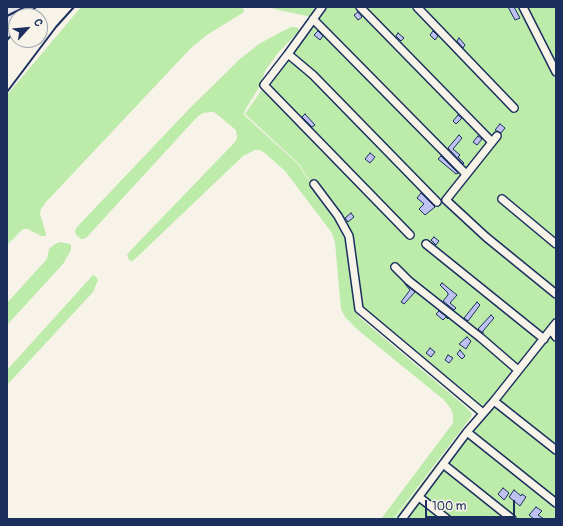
<!DOCTYPE html>
<meta charset="utf-8">
<style>
body{margin:0}
#map{position:relative;width:563px;height:526px;overflow:hidden;background:#f7f3e8;font-family:Pangolin,sans-serif}
canvas{display:block}
.frame{position:absolute;inset:0;border:8px solid #1b2f5e;pointer-events:none}
.north{position:absolute;left:8px;top:8px;width:40px;height:40px;box-sizing:border-box;background:#f7f3e8;border:1px solid #9fa5b1;border-radius:50%;rotate:63deg;font-size:11px;font-weight:700;line-height:16px;text-align:center;color:#1b2f5e}
.north::after{content:'';display:block;margin:auto;width:14px;height:18px;background:#1b2f5e;clip-path:polygon(50% 0,100% 100%,50% 72%,0 100%)}
.scale{position:absolute;left:425px;top:500px;width:90px;height:18px;box-sizing:border-box;border:2px solid #1b2f5e;border-top:0;padding-left:5px;font-size:12px;line-height:14px;white-space:nowrap;color:#1b2f5e;-webkit-text-stroke:3px #f7f3e8;paint-order:stroke}
</style>
<div id="map">
<canvas width="563" height="526"></canvas>
<div class="frame"></div>
<div class="north">С</div>
<div class="scale">100 m</div>
</div>
<script>
const ctx = document.querySelector('canvas').getContext('2d');
ctx.lineJoin = 'round';
function fillPath(path, color) {
  ctx.fillStyle = color;
  ctx.fill(path, 'evenodd');
}
function poly(rows) {
  const path = new Path2D();
  for (const r of rows) {
    path.moveTo(r[0], r[1]);
    for (let i = 2; i < r.length; i += 2) path.lineTo(r[i], r[i + 1]);
  }
  return path;
}
function strokePath(path, color, width, dash) {
  ctx.strokeStyle = color;
  ctx.lineWidth = width;
  ctx.lineCap = dash ? 'butt' : 'round';
  ctx.setLineDash(dash || []);
  ctx.stroke(path);
}
fillPath(poly([
 [7,7,41,7,32,16,16,16,16,31,7,40]
]), '#e6e4eb');
fillPath(poly([
 [81,7,243,7,244,12,207,35,191,48,46,202,41,209,40,214,46,234,46,236,41,236,28,229,23,229,7,245,7,95],
 [268,7,312,7,315,11,319,7,556,7,556,519,394,519,469,422,477,415,359,315,355,299,356,307,359,317,467,408,472,414,471,417,393,519,381,519,453,423,453,415,451,409,444,400,358,330,345,317,341,309,335,242,332,233,285,171,266,154,260,150,255,150,243,156,136,258,132,261,129,260,127,255,130,251,236,141,237,137,236,130,214,112,210,112,203,113,198,116,86,238,81,239,76,235,75,231,77,227,190,108,240,59,259,44,279,33,291,27,296,27,298,28,299,30,298,32,278,53,265,71,260,86,245,110,244,115,298,164,337,224,299,164,245,114,312,17,283,11],
 [60,242,70,244,71,245,71,250,63,264,7,325,7,303,47,259,49,249,55,244],
 [93,275,95,276,98,280,93,292,7,385,7,370]
]), '#bcebaa');
const building = poly([
 [508,7,514,7,520,18,515,20,508,7],
 [358,12,362,17,358,20,354,15,358,12],
 [318,31,323,36,320,40,314,35,318,31],
 [433,31,438,36,435,40,430,35,433,31],
 [398,33,404,38,401,41,396,36,398,33],
 [459,38,465,45,463,48,457,41,459,38],
 [305,114,315,125,312,127,302,117,305,114],
 [458,115,462,118,456,124,453,121,458,115],
 [500,124,505,128,501,133,495,130,500,124],
 [459,135,462,138,453,149,460,155,458,157,464,163,463,164,448,148,459,135],
 [478,136,482,139,477,145,473,142,478,136],
 [370,153,375,157,370,163,365,159,370,153],
 [441,156,458,173,456,174,438,159,441,156],
 [421,193,435,207,425,215,419,209,424,204,417,198,421,193],
 [351,213,354,217,348,222,345,218,351,213],
 [434,237,439,241,436,245,431,240,434,237],
 [442,283,457,295,450,303,456,308,454,310,443,301,448,295,448,293,440,285,442,283],
 [405,284,415,292,404,304,401,302,410,290,405,284],
 [477,302,480,305,468,321,464,318,477,302],
 [439,311,448,318,448,319,446,317,443,320,436,314,439,311],
 [491,315,494,318,483,331,483,333,478,329,491,315],
 [467,337,471,341,466,349,459,344,467,337],
 [430,348,435,352,431,357,426,353,430,348],
 [460,350,465,356,462,359,457,354,460,350],
 [448,355,453,358,449,363,445,360,448,355],
 [503,488,509,493,504,500,498,494,503,488],
 [514,490,521,496,522,494,526,497,520,506,509,497,514,490],
 [536,507,542,511,538,515,544,519,534,519,529,515,536,507]
]);
fillPath(building, '#bfc1f3');
strokePath(building, '#1b2f5e', 1);
const minor = poly([
 [322,7,288,54,264,85,410,235],
 [360,7,491,141],
 [417,7,514,108],
 [523,7,556,72],
 [313,19,466,174],
 [288,54,313,75,437,202],
 [497,136,446,200,486,237,556,294],
 [314,184,338,216,349,236,359,309,483,413],
 [502,199,556,244],
 [426,244,544,339],
 [395,267,409,281,481,338,518,370],
 [551,330,556,337],
 [494,401,556,450],
 [467,432,556,503],
 [443,464,512,519],
 [419,497,447,519],
 [402,519,467,432,494,401,556,323]
]);
strokePath(minor, '#1b2f5e', 10);
strokePath(minor, '#f7f3e8', 7);
strokePath(poly([
 [7,16,25,7],
 [26,16,36,7],
 [7,40,16,30],
 [7,92,56,27,74,7]
]), '#1b2f5e', 2);
</script>
